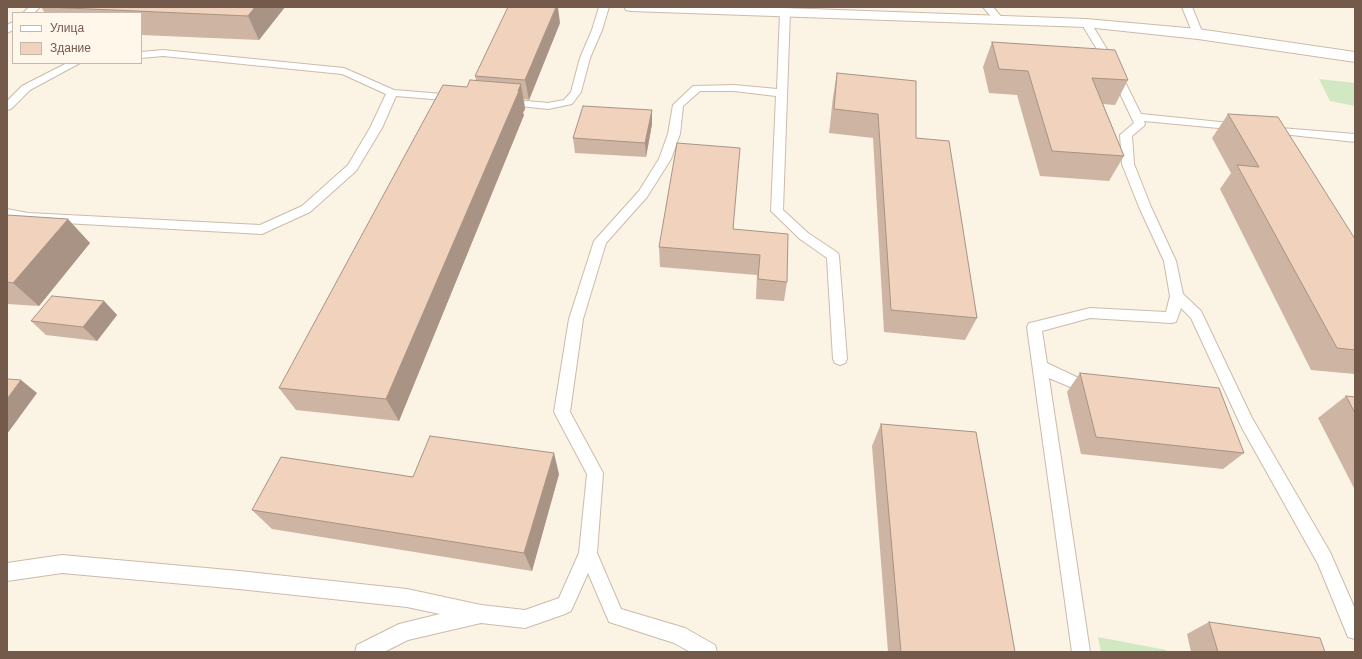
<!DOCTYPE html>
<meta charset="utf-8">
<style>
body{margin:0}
#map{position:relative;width:1362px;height:659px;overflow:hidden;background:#fbf3e4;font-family:"DM Sans",sans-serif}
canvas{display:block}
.frame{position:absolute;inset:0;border:8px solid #735a4b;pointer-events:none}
.legend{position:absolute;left:12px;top:12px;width:130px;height:52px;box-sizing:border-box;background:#fef7ea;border:1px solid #c6b8aa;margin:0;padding:5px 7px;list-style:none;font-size:12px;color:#735a4b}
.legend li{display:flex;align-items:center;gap:8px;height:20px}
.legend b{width:20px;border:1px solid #c6b8aa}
</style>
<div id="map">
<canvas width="1362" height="659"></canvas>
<div class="frame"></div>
<ul class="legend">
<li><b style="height:5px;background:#fff"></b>Улица</li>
<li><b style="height:11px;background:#f0d2bd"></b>Здание</li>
</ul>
</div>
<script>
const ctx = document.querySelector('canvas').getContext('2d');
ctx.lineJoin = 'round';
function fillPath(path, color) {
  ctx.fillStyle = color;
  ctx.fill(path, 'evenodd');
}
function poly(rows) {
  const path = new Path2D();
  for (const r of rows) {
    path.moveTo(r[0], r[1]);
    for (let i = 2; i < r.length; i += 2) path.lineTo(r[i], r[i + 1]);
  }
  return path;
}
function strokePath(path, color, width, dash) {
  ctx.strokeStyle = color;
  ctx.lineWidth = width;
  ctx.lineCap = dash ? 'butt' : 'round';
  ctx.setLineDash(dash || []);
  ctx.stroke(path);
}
fillPath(poly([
 [1319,79,1355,83,1355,106,1330,101],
 [1098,637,1166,650,1167,652,1101,652]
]), '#d1e8c3');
const service = poly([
 [29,7,40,7,34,13,23,13,29,7],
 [599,7,609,7,602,30,590,58,581,92,572,104,548,109,501,104,500,102,505,99,548,103,564,100,571,92,580,58,592,30,599,7],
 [983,7,993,7,1003,19,1001,21,995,21,983,7],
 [1182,7,1192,7,1203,34,1201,36,1198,37,1193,34,1182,7],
 [785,9,790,12,783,210,808,233,838,253,839,256,847,359,845,363,840,365,835,363,833,359,827,258,800,239,771,211,776,96,734,91,700,91,683,106,680,134,671,159,647,197,606,243,583,319,570,412,603,473,597,553,621,609,685,628,715,645,717,652,690,652,674,643,609,622,588,573,571,611,565,614,525,628,481,623,408,640,384,652,355,652,357,645,399,624,440,614,407,607,239,589,62,573,7,581,7,563,62,555,239,571,407,589,481,605,525,610,559,598,579,553,587,474,554,412,569,319,594,241,639,191,659,159,668,134,673,105,693,86,734,85,777,89,780,12,785,9],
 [1086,20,1091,23,1116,64,1141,114,1240,124,1244,125,1246,127,1244,129,1240,130,1144,121,1145,124,1144,126,1132,136,1134,164,1151,207,1176,261,1183,294,1201,311,1252,418,1330,552,1355,609,1355,639,1348,637,1318,564,1242,428,1191,318,1181,308,1176,322,1171,323,1090,318,1042,331,1047,363,1087,382,1089,386,1087,390,1082,392,1049,378,1090,652,1072,652,1027,327,1029,323,1034,322,1090,308,1166,312,1170,296,1164,261,1139,207,1122,164,1120,135,1134,123,1106,64,1081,23,1086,20],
 [13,22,13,30,7,33,7,25,13,22],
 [163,50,344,68,394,90,455,95,460,98,455,101,396,96,382,128,356,171,310,212,262,234,28,221,7,217,7,209,28,213,260,225,302,206,348,165,370,128,386,94,342,74,163,56,141,58,141,52,163,50],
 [67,63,80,63,30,90,11,109,7,110,7,101,22,86,67,63],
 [1268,127,1355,134,1355,142,1264,132,1262,130,1264,128,1268,127]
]);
const tertiary = poly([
 [624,7,756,7,1086,19,1198,29,1355,52,1355,62,1198,39,1086,27,631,11,626,10,624,7]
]);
strokePath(service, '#ccbbab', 2);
strokePath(tertiary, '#ccbbab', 2);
fillPath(service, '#fff');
fillPath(tertiary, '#fff');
fillPath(poly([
 [41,7,285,7,259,40,141,35,141,13,45,13],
 [560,23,529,100,524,99,525,109,523,113,524,115,399,421,296,410,279,388,467,87,476,80,475,76],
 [992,42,1128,80,1115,105,1103,104,1124,156,1109,181,1040,176,1017,95,989,93,983,67],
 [837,73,916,138,977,318,965,340,884,332,873,138,829,133,833,97],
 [652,110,652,124,646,157,575,153,573,138],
 [1228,114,1355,239,1355,374,1311,370,1220,189,1231,173,1212,138],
 [7,215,90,243,39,306,7,304],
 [733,229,787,282,784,301,756,299,757,275,660,267,659,247],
 [104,301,117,315,97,341,46,335,31,321],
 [1080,373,1244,453,1223,469,1081,454,1067,392],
 [1346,396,1355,397,1355,490,1318,418],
 [881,424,1015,652,888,652,872,446],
 [559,474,532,571,272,529,252,510,413,477],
 [1209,622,1325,652,1191,652,1187,634]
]), '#ceb5a3');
fillPath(poly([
 [255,7,285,7,259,40,248,16],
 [556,7,558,7,560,23,529,100,525,80],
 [521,84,525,109,523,113,524,115,399,421,386,399],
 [652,110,652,124,646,157,645,143],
 [68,219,90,243,39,306,13,283],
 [104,301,117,315,97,341,83,327],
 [21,380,37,393,7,434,7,399],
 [554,453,559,474,532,571,524,553]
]), '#a89384');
const building = poly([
 [45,7,255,7,248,16,45,7],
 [508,7,556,7,525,80,475,76,508,7],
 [992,42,1115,50,1128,80,1092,78,1124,156,1052,151,1028,71,999,69,992,42],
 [837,73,916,81,916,138,949,141,977,318,891,310,878,114,834,109,837,73],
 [470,80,521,84,518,91,519,91,386,399,279,388,443,85,467,87,470,80],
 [583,106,652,110,645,143,573,138,583,106],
 [1228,114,1278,117,1355,239,1355,350,1337,348,1237,165,1259,167,1228,114],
 [677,143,740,148,733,229,788,234,787,282,758,279,760,255,659,247,677,143],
 [7,215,68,219,13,283,7,282,7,215],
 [52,296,104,301,83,327,31,321,52,296],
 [1080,373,1219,388,1244,453,1096,437,1080,373],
 [7,379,21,380,7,399,7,379],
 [1346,396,1355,397,1355,413,1346,396],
 [881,424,976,432,1015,652,901,652,881,424],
 [430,436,554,453,524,553,252,510,281,457,413,477,430,436],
 [1209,622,1320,638,1325,652,1218,652,1209,622]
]);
fillPath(building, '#f0d2bd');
strokePath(building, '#a89384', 1);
</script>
